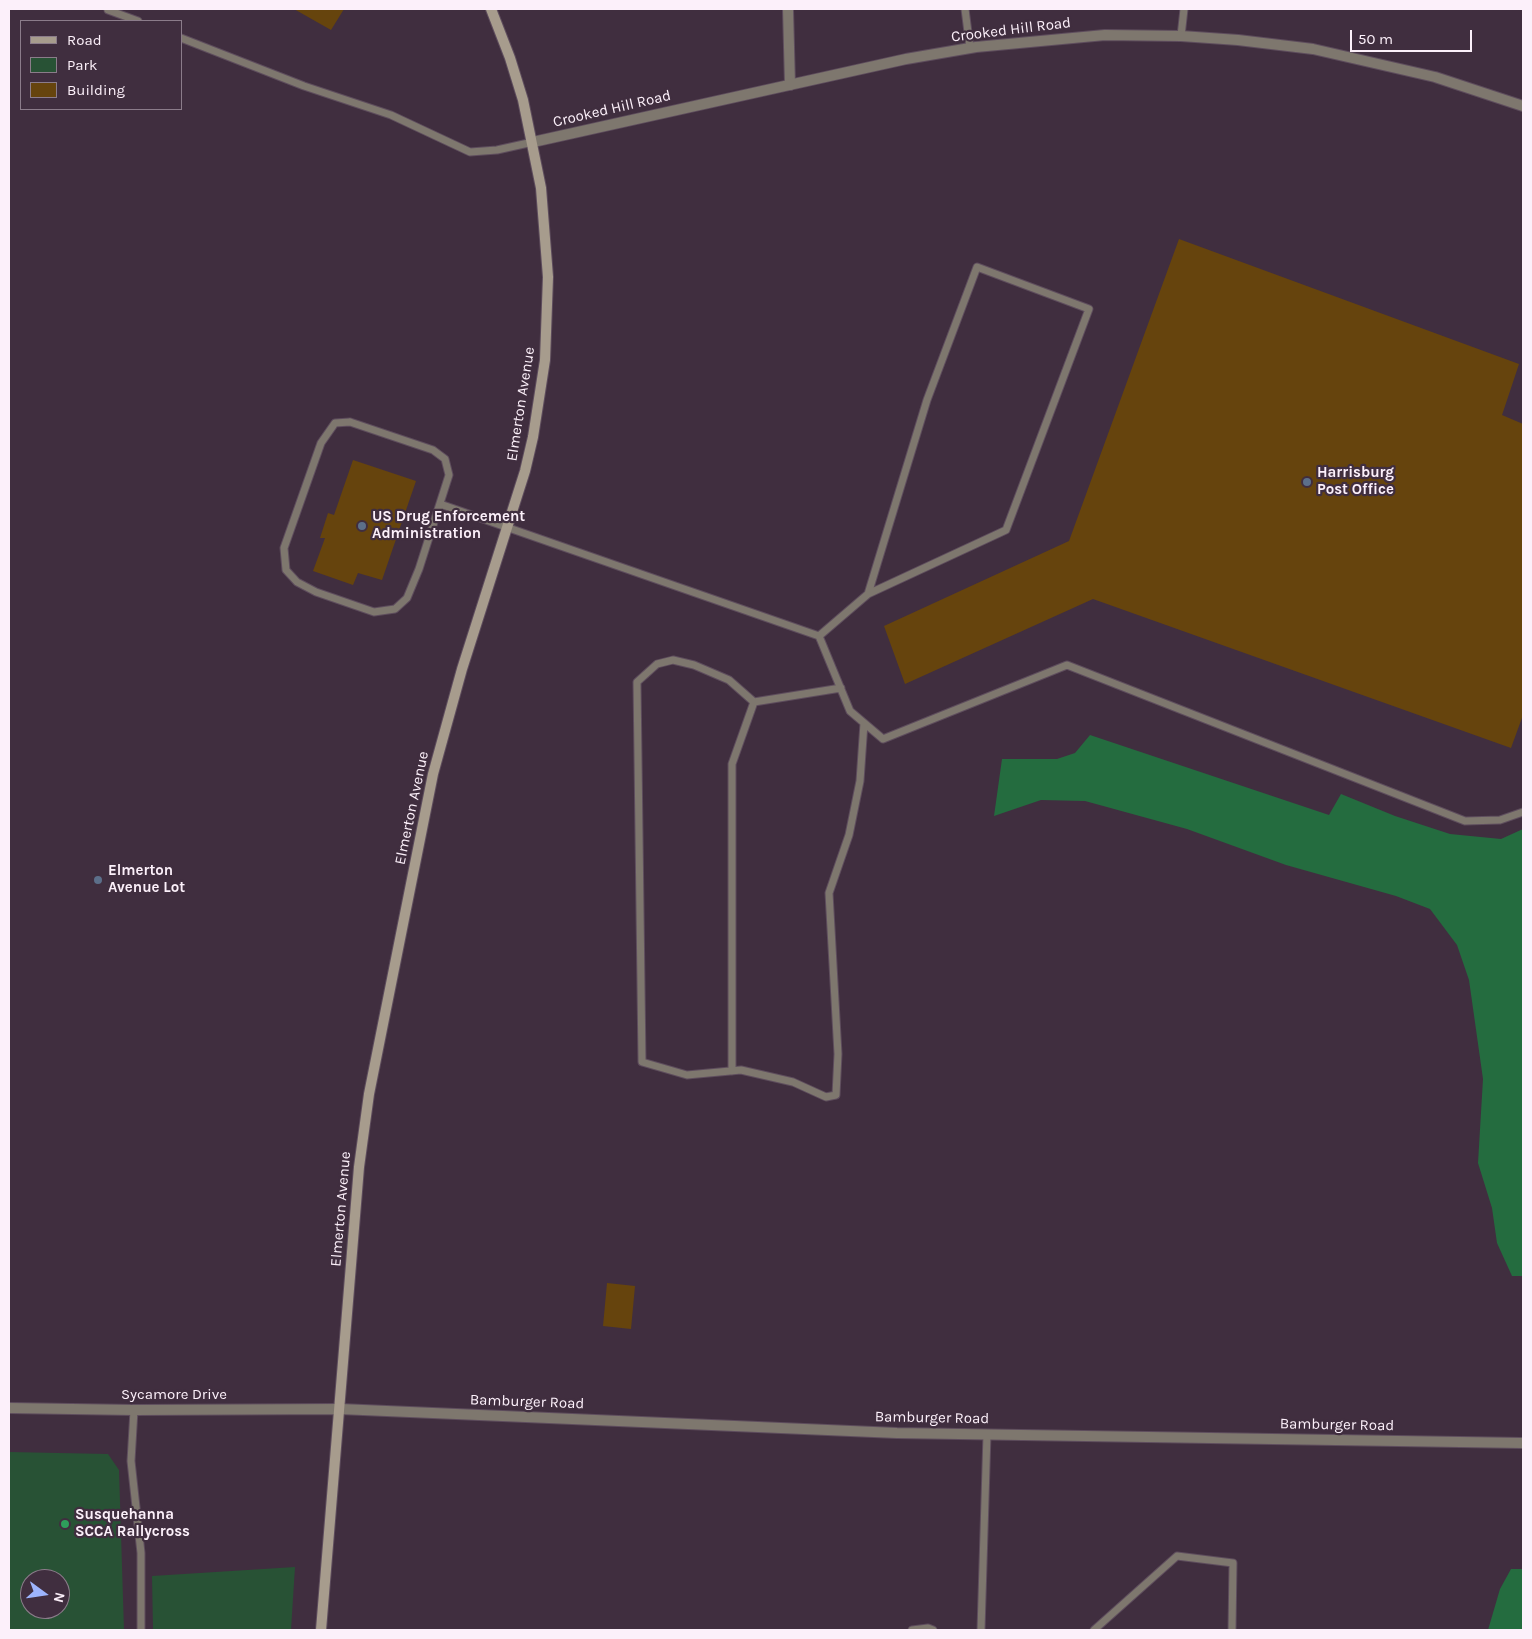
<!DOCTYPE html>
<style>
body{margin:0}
#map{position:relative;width:1532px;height:1639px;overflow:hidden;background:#402e3f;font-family:Karla,sans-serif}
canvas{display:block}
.frame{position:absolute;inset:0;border:10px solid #fcf0fa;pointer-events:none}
.legend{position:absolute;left:20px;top:20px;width:162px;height:90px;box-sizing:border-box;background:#402e3f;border:1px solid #8b7c8a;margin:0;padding:6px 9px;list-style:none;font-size:15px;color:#fcf0fa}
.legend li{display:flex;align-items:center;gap:10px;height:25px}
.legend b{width:25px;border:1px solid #8b7c8a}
.north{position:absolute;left:20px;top:1569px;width:50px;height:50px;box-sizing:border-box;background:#402e3f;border:1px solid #8b7c8a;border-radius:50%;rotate:104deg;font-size:14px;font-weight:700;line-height:20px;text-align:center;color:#fcf0fa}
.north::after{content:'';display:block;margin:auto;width:18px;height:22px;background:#9db4fd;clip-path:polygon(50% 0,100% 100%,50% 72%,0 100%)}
.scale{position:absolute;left:1350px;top:30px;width:122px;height:22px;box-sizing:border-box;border:2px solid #fcf0fa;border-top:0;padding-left:6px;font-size:15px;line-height:18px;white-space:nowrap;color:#fcf0fa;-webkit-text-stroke:4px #402e3f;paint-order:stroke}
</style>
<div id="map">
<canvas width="1532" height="1639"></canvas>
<div class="frame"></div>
<ul class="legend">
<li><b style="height:6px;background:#a79c8d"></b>Road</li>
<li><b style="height:14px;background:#285235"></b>Park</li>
<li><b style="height:14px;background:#66440d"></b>Building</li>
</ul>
<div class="north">N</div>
<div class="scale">50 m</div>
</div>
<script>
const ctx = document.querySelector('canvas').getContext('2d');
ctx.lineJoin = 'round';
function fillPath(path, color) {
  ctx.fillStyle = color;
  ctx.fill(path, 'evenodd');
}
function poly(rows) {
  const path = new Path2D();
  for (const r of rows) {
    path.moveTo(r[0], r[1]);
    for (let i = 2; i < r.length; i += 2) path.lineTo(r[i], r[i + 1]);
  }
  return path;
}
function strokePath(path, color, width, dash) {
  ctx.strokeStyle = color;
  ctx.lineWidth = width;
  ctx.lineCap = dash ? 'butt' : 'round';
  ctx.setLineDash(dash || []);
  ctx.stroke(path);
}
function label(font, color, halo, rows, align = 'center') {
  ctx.font = font + ' Karla,sans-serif';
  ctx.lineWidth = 4.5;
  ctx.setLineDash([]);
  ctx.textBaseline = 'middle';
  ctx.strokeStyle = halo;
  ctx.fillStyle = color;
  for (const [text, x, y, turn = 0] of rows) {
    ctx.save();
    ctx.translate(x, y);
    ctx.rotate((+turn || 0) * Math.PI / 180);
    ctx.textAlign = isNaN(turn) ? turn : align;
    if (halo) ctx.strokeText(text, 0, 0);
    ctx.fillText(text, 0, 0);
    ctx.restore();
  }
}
fillPath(poly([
 [9,1452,108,1454,119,1470,124,1630,9,1630],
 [30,1579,60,1579,60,1609,30,1609],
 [295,1567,291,1630,153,1630,152,1576]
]), '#285235');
fillPath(poly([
 [1090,735,1329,815,1341,794,1395,816,1450,834,1501,839,1523,829,1523,1276,1512,1276,1497,1243,1492,1208,1478,1163,1483,1079,1469,980,1457,945,1430,909,1396,896,1286,865,1187,829,1085,801,1041,800,994,816,1002,759,1057,759,1075,753],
 [1511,1569,1523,1569,1523,1630,1488,1630,1500,1589]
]), '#246c3f');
fillPath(poly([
 [294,9,344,9,331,30],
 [1179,239,1519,364,1502,415,1523,424,1523,715,1511,748,1093,599,905,684,884,626,1069,541],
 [353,460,416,481,382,580,358,573,353,585,313,571,325,538,320,538,328,513,334,515],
 [607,1283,635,1286,631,1329,603,1326]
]), '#66440d');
const service = poly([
 [965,9,970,48],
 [108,10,138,21],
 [1181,36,1184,9],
 [181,38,304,86,391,115,470,152,497,150,533,142],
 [350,422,433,450,445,459,449,475,419,569,407,598,395,609,374,612,316,592,297,582,286,570,284,548,321,443,335,423,350,422],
 [440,504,819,636,850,711,883,739,1067,665,1465,821,1500,820,1523,812],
 [819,636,868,594,1006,530,1089,309,977,267,927,400,868,594],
 [841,688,754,702,729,680,694,665,673,660,657,664,637,682,642,1062,687,1075,741,1070,793,1082,826,1097,836,1095,838,1054,829,893,849,835,860,781,864,723],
 [732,1071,732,764,754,702],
 [134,1410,131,1461,141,1553,141,1630],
 [912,1630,928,1628,933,1630],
 [981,1630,987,1434],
 [1094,1630,1177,1556,1233,1563,1232,1630]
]);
const minor = poly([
 [788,9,790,85],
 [9,1408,134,1410,340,1409,897,1433,1523,1443]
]);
const tertiary = poly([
 [533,142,906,59,976,47,1105,35,1181,36,1238,40,1313,49,1435,77,1523,106]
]);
const secondary = poly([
 [321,1630,359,1167,369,1094,433,774,462,669,525,471,533,437,545,360,548,277,541,188,523,100,510,58,491,9]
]);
strokePath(service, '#5e4d5d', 9);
strokePath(minor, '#5e4d5d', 12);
strokePath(tertiary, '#5e4d5d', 12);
strokePath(secondary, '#5e4d5d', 12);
strokePath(service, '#7e776e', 7);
strokePath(minor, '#7e776e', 10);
strokePath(tertiary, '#7e776e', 10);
strokePath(secondary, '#a79c8d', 10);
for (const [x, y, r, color] of [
 [1307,482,5,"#5c6f8a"],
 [362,526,5,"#5c6f8a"],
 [98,880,5,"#5c6f8a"],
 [65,1524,5,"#2e9e5b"]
]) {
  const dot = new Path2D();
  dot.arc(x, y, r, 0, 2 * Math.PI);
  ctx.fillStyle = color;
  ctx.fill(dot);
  strokePath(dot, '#402e3f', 2);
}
label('15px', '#fcf0fa', '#402e3f', [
 ["Crooked Hill Road",1011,30,-7],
 ["Crooked Hill Road",612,109,-13],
 ["Elmerton Avenue",521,404,-81],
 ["Elmerton Avenue",412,808,-78],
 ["Elmerton Avenue",341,1209,-85],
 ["Sycamore Drive",174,1395],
 ["Bamburger Road",527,1402,2],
 ["Bamburger Road",932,1418,1],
 ["Bamburger Road",1337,1425,1]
]);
label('bold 15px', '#fcf0fa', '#402e3f', [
 ["Harrisburg",1317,473],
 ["Post Office",1317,490],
 ["US Drug Enforcement",372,517],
 ["Administration",372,534],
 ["Elmerton",108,871],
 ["Avenue Lot",108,888],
 ["Susquehanna",75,1515],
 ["SCCA Rallycross",75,1532]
], 'left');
</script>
